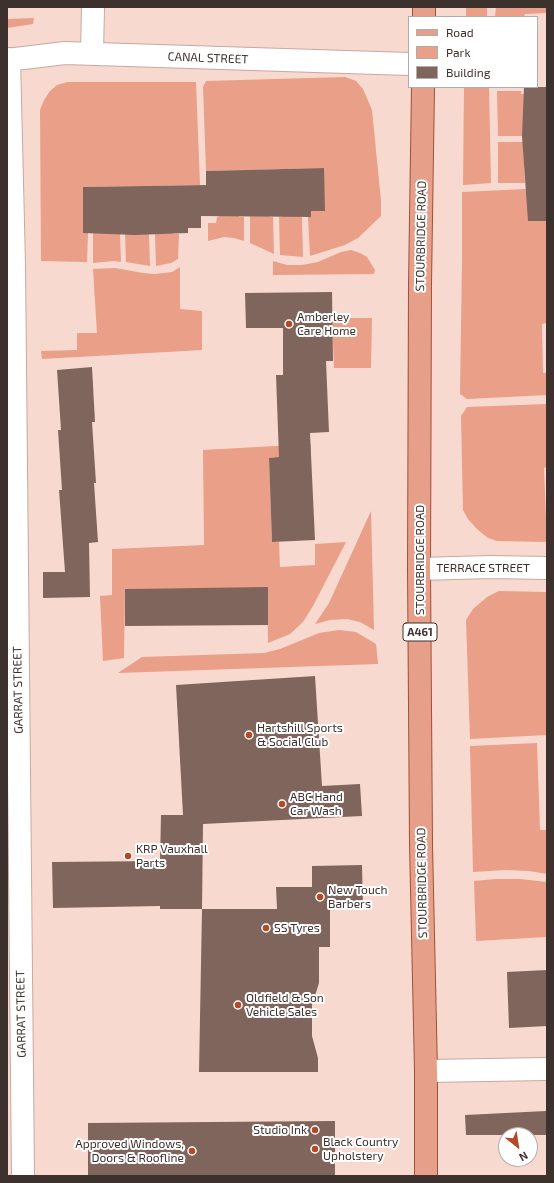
<!DOCTYPE html>
<style>
body{margin:0}
#map{position:relative;width:554px;height:1183px;overflow:hidden;background:#f8d9cf;font-family:"Exo 2",sans-serif}
canvas{display:block}
.frame{position:absolute;inset:0;border:8px solid #3c312d;pointer-events:none}
.legend{position:absolute;left:408px;top:16px;width:130px;height:72px;box-sizing:border-box;background:#fff;border:1px solid #b1adab;margin:0;padding:5px 7px;list-style:none;font-size:12px;color:#3c312d}
.legend li{display:flex;align-items:center;gap:8px;height:20px}
.legend b{width:20px;border:1px solid #b1adab}
.north{position:absolute;left:498px;top:1127px;width:40px;height:40px;box-sizing:border-box;background:#fff;border:1px solid #b1adab;border-radius:50%;rotate:150deg;font-size:11px;font-weight:700;line-height:16px;text-align:center;color:#3c312d}
.north::after{content:'';display:block;margin:auto;width:14px;height:18px;background:#b24a29;clip-path:polygon(50% 0,100% 100%,50% 72%,0 100%)}
</style>
<div id="map">
<canvas width="554" height="1183"></canvas>
<div class="frame"></div>
<ul class="legend">
<li><b style="height:5px;background:#e6a08a"></b>Road</li>
<li><b style="height:11px;background:#e99f88"></b>Park</li>
<li><b style="height:11px;background:#80655d"></b>Building</li>
</ul>
<div class="north">N</div>
</div>
<script>
const ctx = document.querySelector('canvas').getContext('2d');
ctx.lineJoin = 'round';
function fillPath(path, color) {
  ctx.fillStyle = color;
  ctx.fill(path, 'evenodd');
}
function poly(rows) {
  const path = new Path2D();
  for (const r of rows) {
    path.moveTo(r[0], r[1]);
    for (let i = 2; i < r.length; i += 2) path.lineTo(r[i], r[i + 1]);
  }
  return path;
}
function strokePath(path, color, width, dash) {
  ctx.strokeStyle = color;
  ctx.lineWidth = width;
  ctx.lineCap = dash ? 'butt' : 'round';
  ctx.setLineDash(dash || []);
  ctx.stroke(path);
}
function label(font, color, halo, rows, align = 'center') {
  ctx.font = font + ' "Exo 2",sans-serif';
  ctx.lineWidth = 4;
  ctx.setLineDash([]);
  ctx.textBaseline = 'middle';
  ctx.strokeStyle = halo;
  ctx.fillStyle = color;
  for (const [text, x, y, turn = 0] of rows) {
    ctx.save();
    ctx.translate(x, y);
    ctx.rotate((+turn || 0) * Math.PI / 180);
    ctx.textAlign = isNaN(turn) ? turn : align;
    if (halo) ctx.strokeText(text, 0, 0);
    ctx.fillText(text, 0, 0);
    ctx.restore();
  }
}
fillPath(poly([
 [466,7,487,7,487,17,466,17],
 [496,7,547,7,547,13,525,14,524,17,495,17],
 [34,18,33,24,7,28,7,19],
 [345,77,356,81,363,89,372,110,381,201,381,216,358,238,345,245,310,256,308,217,311,216,311,211,324,168,206,171,203,87,206,81],
 [67,82,196,82,200,185,83,187,83,233,88,233,87,262,41,261,40,110,44,100,50,91,57,85],
 [464,87,489,87,491,183,463,185],
 [497,91,521,91,521,94,527,94,522,136,498,136],
 [498,142,523,142,525,183,498,183],
 [526,189,526,191,531,191,547,210,547,323,542,324,543,373,547,373,547,395,467,399,460,394,462,261,462,192],
 [239,211,239,217,244,217,244,241,234,238,224,237,208,241,208,223,216,223,217,217,220,216,220,212],
 [269,211,269,217,273,217,274,254,250,243,250,216],
 [282,211,297,211,297,217,302,217,303,257,280,255,279,217,282,217],
 [173,228,173,234,179,234,178,259,171,263,156,266,155,234],
 [93,233,120,233,121,262,114,261,93,263],
 [125,233,149,234,150,266,126,262],
 [351,250,360,253,367,257,375,270,374,274,273,275,273,261,287,265,302,265,318,262,341,252],
 [180,267,180,309,202,311,202,350,42,359,41,351,77,350,77,333,97,333,93,269,115,268,143,273,155,274,172,272],
 [332,318,372,318,371,368,334,368],
 [547,404,547,467,544,468,547,542,497,541,488,538,477,529,468,519,463,510,461,416,467,407],
 [311,444,311,455,269,458,272,542,279,542,280,567,315,565,315,544,346,542,313,606,303,622,290,634,268,643,267,588,125,589,124,658,103,661,100,596,112,595,112,549,204,545,203,450],
 [371,511,374,630,360,622,347,619,330,620,315,624,329,603],
 [499,591,547,592,547,735,470,739,466,620,473,609,487,597],
 [339,630,356,632,376,644,378,664,118,673,142,657,264,653,280,649,319,633],
 [537,743,540,830,547,830,547,874,529,871,506,870,473,872,470,746],
 [496,879,520,879,547,882,547,937,476,941,474,881]
]), '#e99f88');
fillPath(poly([
 [524,87,547,87,547,221,528,221,522,136],
 [324,168,325,211,311,211,311,217,201,216,201,228,188,228,188,233,135,235,83,233,83,187,206,185,206,171],
 [332,292,333,361,326,361,329,432,310,433,315,540,272,542,269,458,279,457,276,375,283,375,283,328,246,328,245,293],
 [92,367,95,422,92,422,96,483,94,483,98,542,89,543,90,597,43,598,43,572,65,572,59,490,62,490,58,430,61,430,57,370],
 [268,587,268,625,125,626,125,589],
 [315,676,322,786,360,784,362,816,203,824,202,909,160,909,160,906,53,908,52,862,160,861,161,815,183,815,176,685],
 [362,865,363,908,330,908,330,947,319,947,319,983,312,1005,312,1036,318,1058,318,1072,199,1072,202,909,277,909,276,887,312,887,312,866],
 [547,970,547,1026,509,1028,507,972],
 [546,1111,547,1135,466,1135,465,1115],
 [335,1121,335,1176,88,1176,88,1123]
]), '#80655d');
const minor = poly([
 [92,54,93,7],
 [9,59,14,265,23,1176],
 [7,60,65,53,409,64],
 [419,569,491,567,547,568],
 [426,1071,547,1069]
]);
const major = poly([
 [424,17,424,7],
 [423,87,420,284,419,569,421,844,426,1071,426,1176]
]);
strokePath(minor, '#c7a9a0', 24);
strokePath(major, '#a05037', 24);
strokePath(minor, '#fff', 22);
strokePath(major, '#e6a08a', 22);
for (const [x, y, r, color] of [
 [289,324,4,"#b24a29"],
 [249,735,4,"#b24a29"],
 [282,804,4,"#b24a29"],
 [128,856,4,"#b24a29"],
 [320,897,4,"#b24a29"],
 [266,928,4,"#b24a29"],
 [238,1005,4,"#b24a29"],
 [315,1130,4,"#b24a29"],
 [315,1149,4,"#b24a29"],
 [192,1151,4,"#b24a29"]
]) {
  const dot = new Path2D();
  dot.arc(x, y, r, 0, 2 * Math.PI);
  ctx.fillStyle = color;
  ctx.fill(dot);
  strokePath(dot, '#fff', 1.5);
}
for (const [x, y, w] of [
 [420,632,34]
]) {
  const box = new Path2D();
  box.roundRect(x - w / 2, y - 9, w, 18, 3);
  ctx.fillStyle = '#fff';
  ctx.fill(box);
  strokePath(box, '#3c312d', 1);
}
label('bold 11px', '#3c312d', null, [
 ["A461",420,632]
]);
label('12px', '#3c312d', '#fff', [
 ["CANAL STREET",208,58,2],
 ["STOURBRIDGE ROAD",421,236,-89],
 ["STOURBRIDGE ROAD",420,560,-90],
 ["TERRACE STREET",483,568],
 ["GARRAT STREET",18,690,-91],
 ["STOURBRIDGE ROAD",422,883,-91],
 ["GARRAT STREET",21,1014,-91]
]);
label('12px', '#3c312d', '#fff', [
 ["Amberley",297,317],
 ["Care Home",297,331],
 ["Hartshill Sports",257,728],
 ["& Social Club",257,742],
 ["ABC Hand",290,797],
 ["Car Wash",290,811],
 ["KRP Vauxhall",136,849],
 ["Parts",136,863],
 ["New Touch",328,890],
 ["Barbers",328,904],
 ["SS Tyres",274,928],
 ["Oldfield & Son",246,998],
 ["Vehicle Sales",246,1012],
 ["Studio Ink",307,1130,"right"],
 ["Black Country",323,1142],
 ["Upholstery",323,1156],
 ["Approved Windows,",184,1144,"right"],
 ["Doors & Roofline",184,1158,"right"]
], 'left');
</script>
